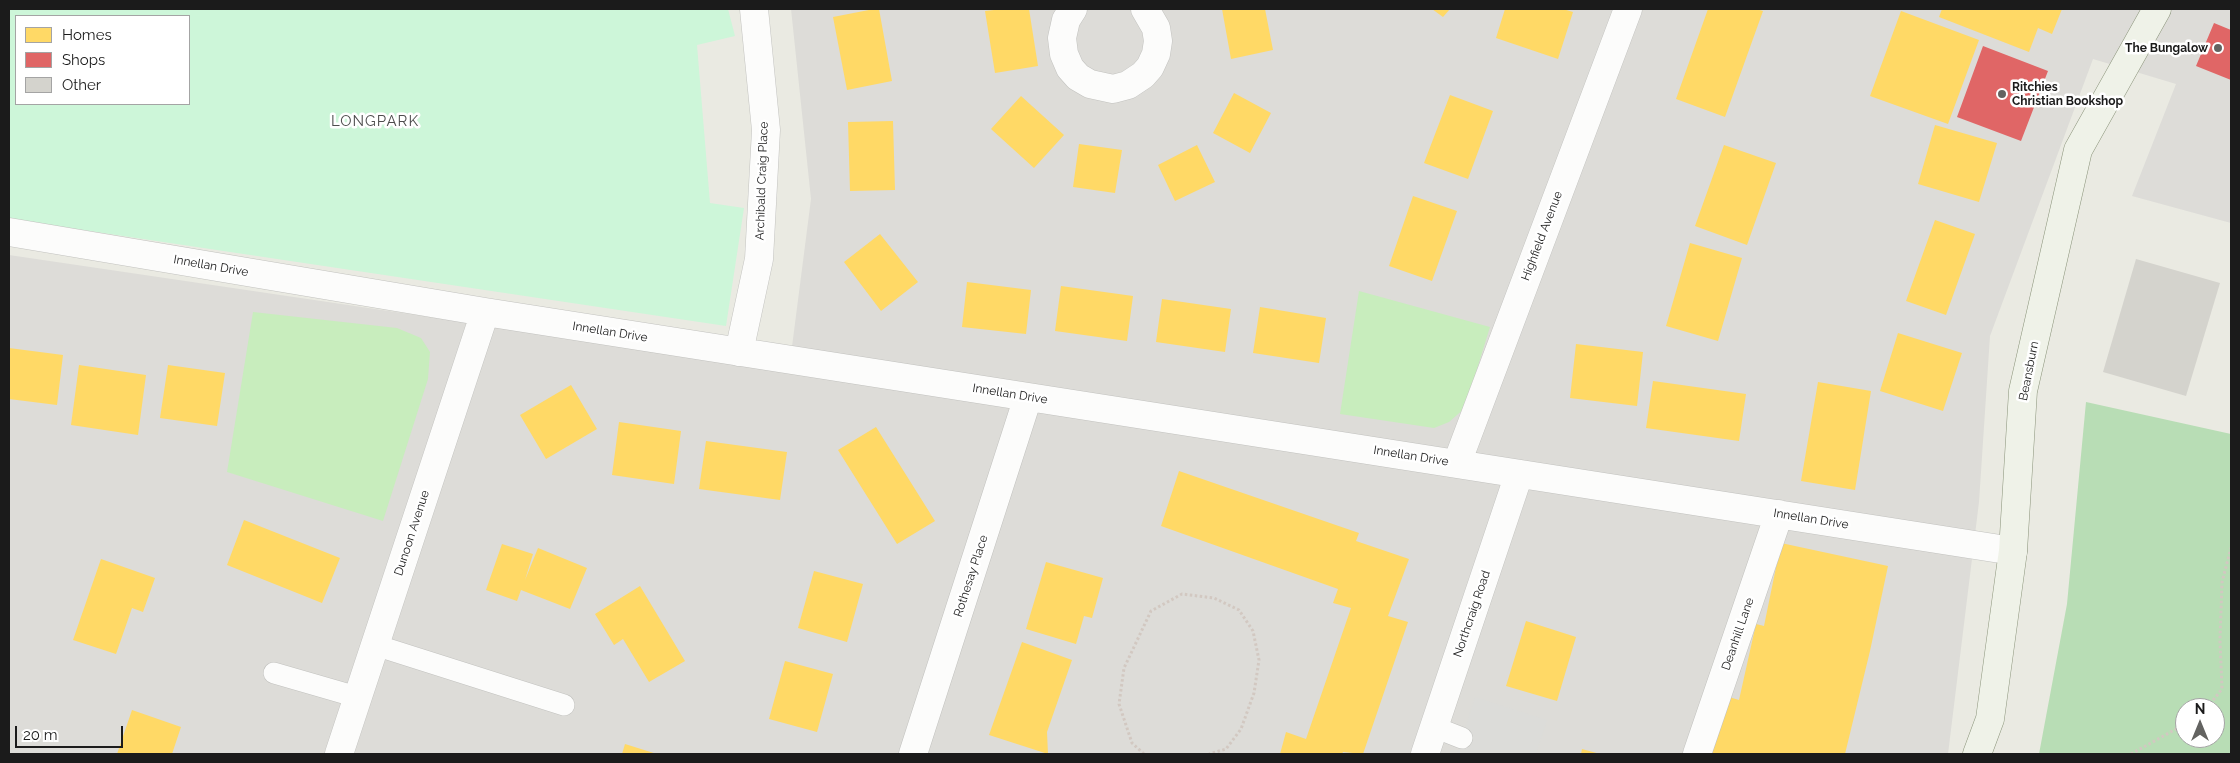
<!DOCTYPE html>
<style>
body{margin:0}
#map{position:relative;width:2240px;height:763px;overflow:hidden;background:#eaeae2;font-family:Raleway,sans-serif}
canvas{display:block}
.frame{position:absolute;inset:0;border:10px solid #1b1b1b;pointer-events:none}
.legend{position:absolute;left:15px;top:15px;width:175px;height:90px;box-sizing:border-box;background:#fff;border:1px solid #a4a4a4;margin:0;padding:6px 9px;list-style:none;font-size:15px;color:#1b1b1b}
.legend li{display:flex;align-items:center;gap:10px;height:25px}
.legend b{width:25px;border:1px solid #a4a4a4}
.north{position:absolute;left:2175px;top:698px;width:50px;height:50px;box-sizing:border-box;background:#fff;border:1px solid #a4a4a4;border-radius:50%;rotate:0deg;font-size:14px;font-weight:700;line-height:20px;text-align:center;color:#1b1b1b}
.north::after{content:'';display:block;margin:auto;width:18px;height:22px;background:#636361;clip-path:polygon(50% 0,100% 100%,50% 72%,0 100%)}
.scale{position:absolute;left:15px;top:726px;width:108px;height:22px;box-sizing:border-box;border:2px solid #1b1b1b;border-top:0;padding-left:6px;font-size:15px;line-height:18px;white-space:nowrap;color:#1b1b1b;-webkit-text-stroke:4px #fff;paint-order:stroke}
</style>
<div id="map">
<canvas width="2240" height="763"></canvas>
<div class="frame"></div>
<ul class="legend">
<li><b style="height:14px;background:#ffd966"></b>Homes</li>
<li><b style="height:14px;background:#e06666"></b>Shops</li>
<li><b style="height:14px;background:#d4d3cd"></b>Other</li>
</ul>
<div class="north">N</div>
<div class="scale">20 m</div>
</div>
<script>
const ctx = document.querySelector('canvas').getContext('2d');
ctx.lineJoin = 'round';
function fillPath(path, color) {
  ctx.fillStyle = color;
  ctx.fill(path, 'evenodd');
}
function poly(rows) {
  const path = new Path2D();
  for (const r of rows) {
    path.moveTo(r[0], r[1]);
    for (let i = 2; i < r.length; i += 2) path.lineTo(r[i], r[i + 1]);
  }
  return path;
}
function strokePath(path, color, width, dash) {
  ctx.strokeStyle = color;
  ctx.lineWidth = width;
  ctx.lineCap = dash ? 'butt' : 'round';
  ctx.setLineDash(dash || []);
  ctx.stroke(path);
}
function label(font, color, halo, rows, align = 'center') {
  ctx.font = font + ' Raleway,sans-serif';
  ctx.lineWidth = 5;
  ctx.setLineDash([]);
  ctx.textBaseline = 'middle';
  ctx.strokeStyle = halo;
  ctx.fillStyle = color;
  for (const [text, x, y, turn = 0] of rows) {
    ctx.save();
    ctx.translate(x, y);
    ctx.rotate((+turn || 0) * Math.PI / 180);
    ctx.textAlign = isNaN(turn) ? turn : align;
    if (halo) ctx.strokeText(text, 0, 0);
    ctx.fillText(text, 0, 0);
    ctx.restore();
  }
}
fillPath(poly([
 [791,9,2231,9,2231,223,2132,196,2176,84,2093,59,1990,336,1979,502,1948,754,9,754,9,255,789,370,811,199]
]), '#dddcd8');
fillPath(poly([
 [1359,291,1490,327,1465,408,1449,422,1434,428,1340,414],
 [253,312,397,328,421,338,430,352,428,379,383,521,227,472]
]), '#c8edbd');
fillPath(poly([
 [2086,402,2231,434,2231,754,2039,754,2067,604],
 [2185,708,2215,708,2215,738,2185,738]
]), '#b8ddb5');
fillPath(poly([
 [9,9,728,9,735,36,697,45,710,203,744,208,726,326,9,219],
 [16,16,189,16,189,104,16,104]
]), '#cdf6d9');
fillPath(poly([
 [1475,697,1547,720,1536,754,1457,754]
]), '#dcdcd9');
fillPath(poly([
 [874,9,879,9,892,81,847,90,833,17],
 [1003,9,1029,9,1038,66,995,73,985,11],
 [1222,9,1265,9,1273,50,1231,59],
 [1432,9,1450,9,1443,17],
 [1505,9,1563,9,1573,12,1558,59,1496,38],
 [1708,9,1756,9,1763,11,1725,117,1676,99],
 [1942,9,2062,9,2052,34,2038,28,2029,52,1939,17],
 [1901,11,1979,40,1948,124,1870,96],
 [1234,93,1271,113,1250,153,1213,133],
 [1450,95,1493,111,1468,179,1424,163],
 [1021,96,1064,135,1034,168,991,129],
 [893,121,895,190,850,191,848,122],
 [1935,125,1997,143,1979,202,1918,184],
 [1079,144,1122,150,1115,193,1073,187],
 [1197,145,1215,182,1175,201,1158,165],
 [1724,145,1776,163,1747,245,1695,226],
 [1413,196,1457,211,1432,281,1389,266],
 [1935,220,1975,234,1946,315,1906,301],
 [880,234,918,282,881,311,844,262],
 [1690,243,1742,258,1718,341,1666,326],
 [967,282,1031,290,1026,334,962,327],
 [1061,286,1133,296,1127,341,1055,331],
 [1162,299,1231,309,1225,352,1156,342],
 [1260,307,1326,318,1319,363,1253,353],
 [1898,333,1962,353,1943,411,1880,391],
 [1576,344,1643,352,1637,406,1570,398],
 [9,348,63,355,57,405,9,399],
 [79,365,146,375,138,435,71,425],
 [168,365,225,373,217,426,160,418],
 [1653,381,1746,394,1739,441,1646,428],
 [1818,382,1871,391,1855,490,1801,481],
 [571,385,597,429,546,459,520,415],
 [619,422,681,431,674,484,612,475],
 [876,427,935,521,897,544,838,450],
 [706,441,787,452,780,500,699,489],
 [1179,471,1359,533,1356,541,1409,559,1388,616,1408,622,1363,754,1343,752,1342,754,1280,754,1286,732,1306,739,1351,608,1333,603,1338,589,1161,526],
 [244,520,340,558,322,603,227,565],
 [1781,543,1888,566,1870,651,1845,754,1712,754,1729,697,1739,700,1756,624,1764,626],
 [502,544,533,554,525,580,538,548,587,568,570,609,521,590,517,601,486,590],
 [101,559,155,578,143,612,132,608,116,654,73,640],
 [1046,562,1103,578,1092,618,1084,616,1076,644,1026,629],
 [814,571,863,584,847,642,798,628],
 [640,586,685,661,649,682,623,639,614,645,595,614],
 [1526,621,1576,637,1557,701,1506,686],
 [1022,642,1072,660,1047,732,1048,754,989,735],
 [785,661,833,674,817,732,769,719],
 [132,710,181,727,172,754,117,754],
 [625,744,657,754,622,754],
 [1582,749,1600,754,1581,754]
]), '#ffd966');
fillPath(poly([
 [2214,23,2231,30,2231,80,2196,66],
 [1983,46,2048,71,2021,141,1957,117]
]), '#e06666');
fillPath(poly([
 [2136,259,2220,283,2186,396,2103,372]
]), '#d4d3cd');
const lane = poly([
 [375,645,564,705],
 [274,673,357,697],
 [1434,727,1462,738]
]);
const street = poly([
 [1073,9,1066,20,1062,38,1064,54,1070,68,1078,77,1090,84,1113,89,1128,85,1143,75,1150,67,1156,54,1158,41,1156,28,1145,9],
 [9,232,485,312,2013,551],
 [739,352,759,259,766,130,754,9],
 [1457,463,1628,9],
 [339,754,485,312],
 [913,754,1028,397],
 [1425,754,1519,474],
 [1697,754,1779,514]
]);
const secondary = poly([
 [1977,754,1990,719,2013,551,2023,391,2078,150,2157,9]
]);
strokePath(lane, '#c2c2bf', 22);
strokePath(street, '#c2c2bf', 29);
strokePath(secondary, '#8b947b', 29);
strokePath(poly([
 [2207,708,2222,689,2220,640,2222,582,2231,548],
 [1144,754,1132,743,1119,704,1124,668,1151,611,1182,594,1214,598,1239,610,1253,631,1259,660,1254,693,1241,729,1226,749,1209,754],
 [2131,754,2185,724]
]), '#d2c8c1', 3, [2.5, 2.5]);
strokePath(lane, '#fcfcfb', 21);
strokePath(street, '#fcfcfb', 28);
strokePath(secondary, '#eff2e8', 28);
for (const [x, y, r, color] of [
 [2218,48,5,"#636361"],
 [2002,94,5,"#636361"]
]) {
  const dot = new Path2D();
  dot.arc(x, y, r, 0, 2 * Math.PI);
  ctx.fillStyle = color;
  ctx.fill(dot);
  strokePath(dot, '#fff', 2);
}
label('bold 12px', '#1b1b1b', '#fff', [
 ["The Bungalow",2208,48],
 ["Ritchies",2012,87,"left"],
 ["Christian Bookshop",2012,101,"left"]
], 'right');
label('12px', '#1b1b1b', '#fff', [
 ["Archibald Craig Place",762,181,-88],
 ["Highfield Avenue",1542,236,-69],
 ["Innellan Drive",211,266,10],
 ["Innellan Drive",610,332,9],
 ["Beansburn",2029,371,-79],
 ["Innellan Drive",1010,394,9],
 ["Innellan Drive",1411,456,9],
 ["Innellan Drive",1811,519,9],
 ["Dunoon Avenue",412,533,-72],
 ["Rothesay Place",971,576,-72],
 ["Northcraig Road",1472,614,-71],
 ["Deanhill Lane",1738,634,-71]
]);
ctx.letterSpacing = '1px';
label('15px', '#4e4e4e', '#fff', [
 ["LONGPARK",375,121]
]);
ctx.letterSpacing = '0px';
</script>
